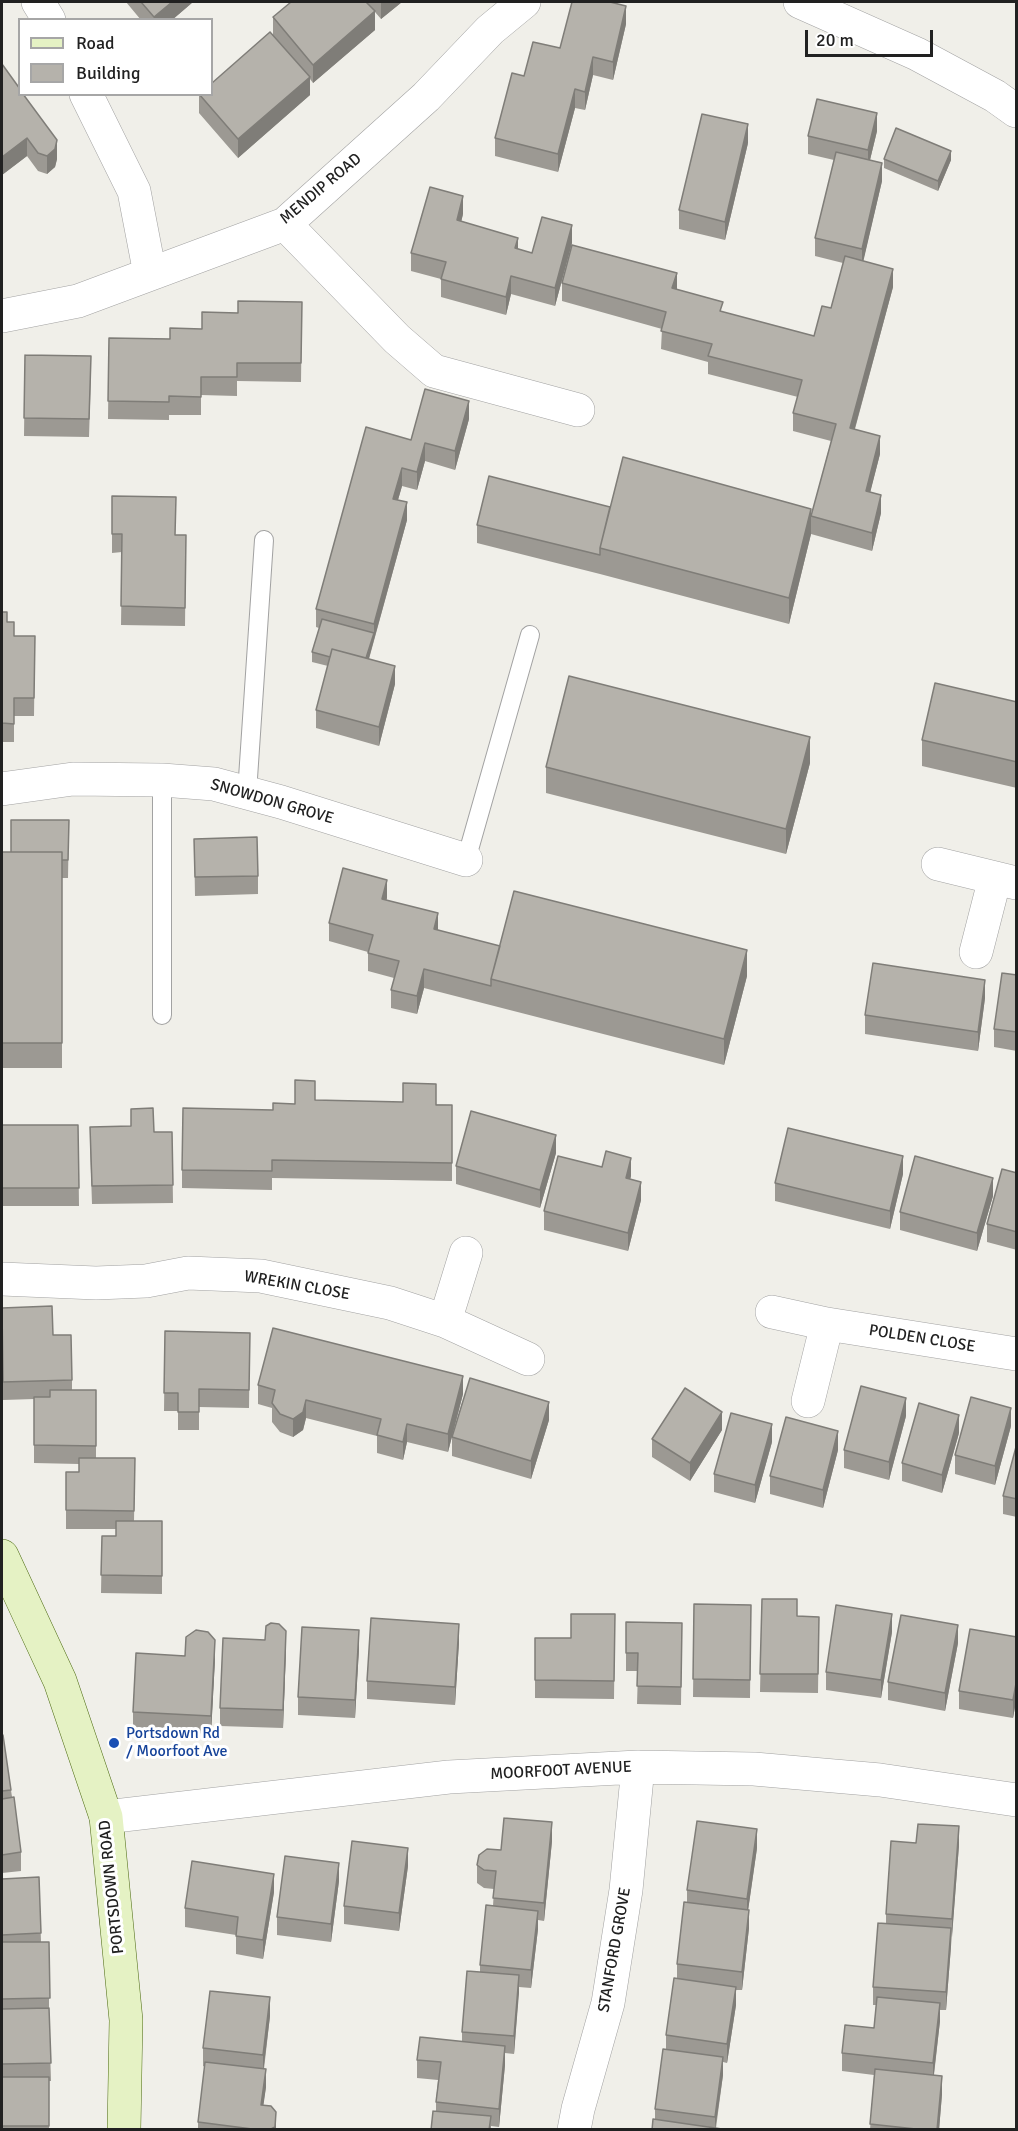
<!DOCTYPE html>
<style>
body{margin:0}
#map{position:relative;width:1018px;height:2131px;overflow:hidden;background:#f0efe9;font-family:Signika,sans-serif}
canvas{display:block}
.frame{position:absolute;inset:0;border:3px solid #212121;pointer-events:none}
.legend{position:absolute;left:18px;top:18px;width:195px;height:78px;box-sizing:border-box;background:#fff;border:2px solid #a6a6a6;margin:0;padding:8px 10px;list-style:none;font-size:18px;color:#212121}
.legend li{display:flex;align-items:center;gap:12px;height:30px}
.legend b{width:30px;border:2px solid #a6a6a6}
.scale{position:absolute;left:805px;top:30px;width:128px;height:27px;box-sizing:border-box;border:3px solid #212121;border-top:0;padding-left:8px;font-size:18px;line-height:21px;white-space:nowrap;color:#212121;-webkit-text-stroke:4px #fff;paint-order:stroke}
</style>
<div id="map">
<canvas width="1018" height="2131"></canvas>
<div class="frame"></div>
<ul class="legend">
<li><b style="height:8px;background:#e5f2c4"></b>Road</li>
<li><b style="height:16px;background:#b5b2ab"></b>Building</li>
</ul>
<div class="scale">20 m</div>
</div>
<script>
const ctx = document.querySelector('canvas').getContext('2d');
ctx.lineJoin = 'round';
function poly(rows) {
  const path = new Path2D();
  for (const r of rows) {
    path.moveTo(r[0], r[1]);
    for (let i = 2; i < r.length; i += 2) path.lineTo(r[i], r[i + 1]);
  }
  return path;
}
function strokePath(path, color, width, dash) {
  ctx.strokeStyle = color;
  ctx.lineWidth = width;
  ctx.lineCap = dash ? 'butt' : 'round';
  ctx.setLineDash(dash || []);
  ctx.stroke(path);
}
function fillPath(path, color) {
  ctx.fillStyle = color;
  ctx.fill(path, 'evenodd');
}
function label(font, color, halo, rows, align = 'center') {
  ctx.font = font + ' Signika,sans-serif';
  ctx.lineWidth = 6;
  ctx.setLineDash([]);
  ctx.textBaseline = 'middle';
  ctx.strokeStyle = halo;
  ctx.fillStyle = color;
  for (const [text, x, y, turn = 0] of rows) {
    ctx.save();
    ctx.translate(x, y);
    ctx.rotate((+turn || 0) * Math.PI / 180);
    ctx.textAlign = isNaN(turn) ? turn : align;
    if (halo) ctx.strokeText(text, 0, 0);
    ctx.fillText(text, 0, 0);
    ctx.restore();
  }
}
const lane = poly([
 [162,780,162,1015],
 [247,793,264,540],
 [466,860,530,635]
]);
const street = poly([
 [38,2,49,20],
 [800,2,917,54,995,96,1016,111],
 [86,94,134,191,150,274],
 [285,224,397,339,434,371,578,410],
 [2,316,78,301,285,224,426,97,490,30,524,2],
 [2,789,73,779,162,780,214,784,281,802,466,860],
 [938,864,1016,883],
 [976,952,995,878],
 [2,1279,96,1283,146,1281,188,1273,261,1276,390,1303,445,1321,528,1359],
 [772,1312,827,1324,1016,1354],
 [445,1321,466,1253],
 [808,1401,827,1324],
 [106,1817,449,1777,638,1767,754,1769,880,1780,1016,1800],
 [574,2130,578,2109,608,2003,626,1890,638,1767]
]);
const secondary = poly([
 [2,1556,60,1681,106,1817,126,2020,124,2130]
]);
strokePath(lane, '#a2a2a2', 20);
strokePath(street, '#a2a2a2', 34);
strokePath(secondary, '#4e6c13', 34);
strokePath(lane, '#fff', 18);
strokePath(street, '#fff', 33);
strokePath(secondary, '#e5f2c4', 33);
fillPath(poly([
 [126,2,193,2,172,20,141,20],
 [367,2,402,2,381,19,375,12,375,30,313,83,310,79,310,95,238,158,199,113,199,94,273,34,273,17],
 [626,24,613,80,593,75,585,110,575,108,558,172,495,156,495,138,524,76,560,48],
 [2,64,57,159,55,167,47,174,38,171,27,156,2,175],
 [877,131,870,160,882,181,863,261,893,287,855,429,880,454,870,492,881,513,872,551,811,534,789,624,600,574,477,543,477,525,610,507,811,516,831,441,793,431,793,413,798,397,708,374,708,362,661,349,662,329,562,301,562,283,677,290,723,312,814,336,831,308,843,263,815,256,815,238,834,160,808,154,808,136],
 [748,143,725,240,679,229,679,210],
 [884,159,951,160,938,191,884,168],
 [463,214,461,222,518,249,532,253,572,243,555,306,511,294,506,315,441,297,441,279,411,271,411,253],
 [302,302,301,382,237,381,237,396,201,395,201,415,169,415,169,420,108,419,109,338,170,339,202,329],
 [25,355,91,374,89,437,24,436],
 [469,419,455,470,425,461,417,490,402,486,398,500,407,520,369,659,395,684,379,746,316,728,316,710,328,666,312,662,312,652,319,628,316,627,316,609,411,440],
 [112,496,175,535,186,535,185,626,121,625,122,552,112,553],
 [2,612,14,636,35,636,34,716,14,716,14,742,2,742],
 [1017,702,1017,788,922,766,922,740],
 [810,763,786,854,546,793,546,767],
 [69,820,68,878,62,878,62,1068,2,1068,2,852,11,852],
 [194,839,258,876,258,894,195,896],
 [387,898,386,900,438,930,500,946,747,976,724,1065,424,988,417,1014,391,1008,391,990,394,978,368,971,368,952,329,941,329,923],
 [1017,975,1017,1051,994,1047,994,1029],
 [985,998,978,1051,865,1034,865,1015],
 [315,1100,452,1105,452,1181,272,1178,272,1190,182,1188,182,1170,273,1110,295,1104],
 [2,1125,78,1125,79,1206,2,1206],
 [172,1132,173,1203,92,1204,90,1145],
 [556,1153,540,1208,456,1184,456,1166],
 [1017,1173,1017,1250,987,1242,987,1224],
 [903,1174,890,1229,775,1201,775,1183],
 [631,1176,630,1179,641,1200,628,1251,544,1230,544,1211],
 [993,1196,977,1251,900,1230,900,1212],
 [2,1308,53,1335,72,1380,72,1390,96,1390,96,1458,135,1458,134,1521,162,1521,162,1594,101,1593,102,1536,116,1536,116,1529,66,1529,66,1510,79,1472,79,1464,34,1463,34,1399,3,1400],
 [165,1331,250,1333,249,1408,199,1407,199,1430,178,1430,178,1411,164,1411],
 [258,1385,463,1394,448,1452,407,1442,403,1460,377,1453,377,1436,306,1418,303,1430,293,1437,280,1432,272,1422,272,1408,258,1404],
 [906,1416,889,1480,844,1468,844,1450],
 [549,1420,531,1479,452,1456,452,1437],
 [1011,1426,995,1485,955,1474,955,1455],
 [722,1430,690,1481,652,1457,652,1439],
 [959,1433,942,1493,902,1481,902,1463],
 [772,1442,755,1503,714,1492,714,1474],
 [1017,1443,1017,1517,1003,1514,1003,1496],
 [838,1450,823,1508,770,1494,770,1476],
 [762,1599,797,1616,819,1617,818,1693,760,1692],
 [694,1604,751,1605,750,1698,693,1697],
 [615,1614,614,1699,535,1698,535,1638,571,1638],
 [626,1622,682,1623,681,1705,637,1704,638,1671,626,1671],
 [892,1632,881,1698,826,1690,826,1672],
 [1017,1637,1017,1696,1013,1718,959,1709,959,1691],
 [265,1640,286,1649,283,1728,220,1726,220,1708],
 [459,1642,455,1705,367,1699,367,1681],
 [958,1643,945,1711,888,1700,888,1682],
 [359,1648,355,1718,298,1715,298,1697],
 [215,1659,211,1734,133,1730,133,1712],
 [2,1735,21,1852,21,1871,2,1873],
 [552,1841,544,1921,538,1920,538,1929,531,1988,519,1987,514,2054,505,2053,505,2065,499,2127,491,2126,491,2130,436,2112,436,2102,438,2080,417,2078,417,2060,462,2042,462,2032,480,1972,480,1965,493,1906,494,1889,484,1888,477,1883,477,1865,501,1850],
 [959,1845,946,2010,940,2010,940,2021,934,2075,942,2094,939,2130,870,2130,874,2075,842,2071,842,2053,874,2028,876,2005,873,2005,873,1987,886,1923,886,1914],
 [757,1848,748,1910,749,1928,742,1990,736,1990,736,2005,727,2063,723,2062,723,2075,716,2128,655,2120,655,2109,666,2049,666,2035,677,1978,677,1964,687,1903,687,1890],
 [408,1866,399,1931,344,1924,344,1906],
 [39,1877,41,1942,49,1942,49,2017,51,2081,49,2081,49,2130,2,2130,2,1879],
 [339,1881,331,1942,277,1935,277,1917],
 [274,1892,263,1959,236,1954,236,1935,185,1927,185,1908],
 [270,2016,264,2069,266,2087,263,2105,276,2130,198,2130,198,2122,205,2067,203,2066,203,2048]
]), '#9c9993');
fillPath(poly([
 [172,2,193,2,172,20,154,20,154,17],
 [381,2,402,2,381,19],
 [626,6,626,24,613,80,613,62],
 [375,11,375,30,313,83,313,65],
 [593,57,593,75,585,110,585,92],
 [310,77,310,95,238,158,238,139],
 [575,89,575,108,558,172,558,154],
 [877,113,877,131,868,168,868,150],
 [748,124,748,143,725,240,725,222],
 [27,138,27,156,2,175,2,157],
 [57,140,57,159,55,167,47,174,47,156],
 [951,151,951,160,938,191,938,181],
 [882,163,882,181,862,267,862,249],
 [463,196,463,214,457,239,457,220],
 [572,225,572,243,555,306,555,288],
 [518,238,518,256,515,248],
 [893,269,893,287,850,446,850,428],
 [677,273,677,291,672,288],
 [511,276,511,294,506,315,506,297],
 [469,401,469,419,455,470,455,451],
 [880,436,880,454,866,509,866,491],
 [425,443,425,461,417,490,417,472],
 [402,468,402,486,393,517,393,499],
 [881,495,881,513,872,551,872,533],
 [407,502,407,520,364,676,364,666,374,633,374,624],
 [811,509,811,534,789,624,789,598],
 [395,666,395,684,379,746,379,727],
 [810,737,810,763,786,854,786,829],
 [387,880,387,898,382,917,382,899],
 [438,913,438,932,434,929],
 [747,950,747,976,724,1065,724,1039],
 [424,969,424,988,417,1014,417,996],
 [985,980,985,998,978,1051,978,1032],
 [556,1135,556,1153,540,1208,540,1190],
 [903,1156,903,1174,890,1229,890,1211],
 [631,1158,631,1176,626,1196,626,1178],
 [993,1178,993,1196,977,1251,977,1233],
 [641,1182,641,1200,628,1251,628,1233],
 [463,1376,463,1394,448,1452,448,1434],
 [906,1398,906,1416,889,1480,889,1462],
 [306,1400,306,1418,303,1430,293,1437,293,1419],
 [549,1402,549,1420,531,1479,531,1461],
 [1011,1408,1011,1426,995,1485,995,1466],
 [722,1412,722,1430,690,1481,690,1463],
 [959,1415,959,1433,942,1493,942,1475],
 [407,1424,407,1442,403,1460,403,1442],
 [772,1424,772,1442,755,1503,755,1485],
 [838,1431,838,1450,823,1508,823,1490],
 [892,1614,892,1632,881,1698,881,1680],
 [459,1624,459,1642,455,1705,455,1687],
 [958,1625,958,1643,945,1711,945,1693],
 [359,1630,359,1648,355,1718,355,1700],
 [286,1631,286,1649,283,1728,283,1710],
 [215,1640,215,1659,211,1734,211,1716],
 [1017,1678,1017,1696,1013,1718,1013,1700],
 [552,1822,552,1841,544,1921,544,1903],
 [959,1826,959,1845,952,1937,952,1919],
 [757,1829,757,1848,747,1918,747,1899],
 [408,1848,408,1866,399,1931,399,1913],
 [339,1863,339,1881,331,1942,331,1924],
 [274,1874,274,1892,263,1959,263,1940],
 [749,1910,749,1928,742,1990,742,1972],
 [538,1911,538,1929,531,1988,531,1970],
 [951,1928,951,1946,946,2010,946,1992],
 [519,1975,519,1993,514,2054,514,2036],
 [736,1987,736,2005,727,2063,727,2044],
 [270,1997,270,2016,263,2073,263,2055],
 [940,2003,940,2021,933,2081,933,2063],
 [505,2046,505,2065,499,2127,499,2109],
 [723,2057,723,2075,715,2130,715,2117],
 [266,2069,266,2087,261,2123,261,2105],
 [942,2076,942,2094,939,2130,937,2130],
 [276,2112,276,2130,269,2130]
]), '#7f7d78');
const building = poly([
 [141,2,172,2,154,17,141,2],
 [291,2,366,2,375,11,313,65,273,17,291,2],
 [572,2,610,2,626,6,613,62,593,57,585,92,575,89,558,154,495,138,512,73,524,76,533,42,560,48,572,2],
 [270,32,310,77,238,139,199,94,212,94,212,83,270,32],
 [2,64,20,89,20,94,23,94,57,140,55,149,47,156,38,153,27,138,2,157,2,64],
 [817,99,877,113,868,150,808,136,817,99],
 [702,114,748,124,725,222,679,210,702,114],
 [896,128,951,151,938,181,884,159,896,128],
 [836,152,882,163,862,249,815,238,836,152],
 [430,187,463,196,457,220,518,238,515,248,532,253,542,217,572,225,555,288,511,276,506,297,441,279,446,262,411,253,430,187],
 [572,245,677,273,672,288,723,302,720,311,814,336,822,306,831,308,845,256,893,269,850,428,880,436,866,491,881,495,872,533,811,516,836,424,793,413,802,380,708,356,712,344,661,331,666,312,562,283,572,245],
 [238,301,302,302,301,363,237,363,237,377,201,377,201,397,169,396,169,402,108,401,109,338,170,339,170,328,202,329,202,312,238,313,238,301],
 [25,355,91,356,89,419,24,418,25,355],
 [425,389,469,401,455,451,425,443,417,472,402,468,393,499,407,502,374,624,316,609,366,427,411,440,425,389],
 [623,457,811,509,789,598,600,548,623,457],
 [489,476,610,507,600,548,600,555,477,525,489,476],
 [112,496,176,497,175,535,186,535,185,608,121,606,122,534,112,534,112,496],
 [2,612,7,612,7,622,14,622,14,636,35,636,34,698,14,698,14,724,2,723,2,612],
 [322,619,374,633,366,658,332,649,330,657,312,652,322,619],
 [332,649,395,666,379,727,316,710,332,649],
 [569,676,810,737,786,829,546,767,569,676],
 [935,683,1017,702,1017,762,922,740,935,683],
 [11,820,69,820,68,860,62,860,62,852,11,852,11,820],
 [257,837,258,876,195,877,194,839,257,837],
 [2,852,62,852,62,1043,2,1043,2,852],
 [343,868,387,880,382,899,438,913,434,929,500,946,491,979,491,986,424,969,417,996,391,990,399,961,368,953,373,935,329,923,343,868],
 [514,891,747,950,724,1039,491,979,514,891],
 [873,963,985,980,978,1032,865,1015,873,963],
 [1002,973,1017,975,1017,1032,994,1029,1002,973],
 [295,1080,315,1081,315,1100,403,1102,403,1083,436,1084,436,1105,452,1105,452,1163,272,1160,272,1171,182,1170,183,1108,273,1110,273,1103,295,1104,295,1080],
 [153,1108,154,1132,172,1132,173,1185,92,1186,90,1127,131,1126,131,1109,153,1108],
 [471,1111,556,1135,540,1190,456,1166,471,1111],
 [2,1125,78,1125,79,1188,2,1188,2,1125],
 [788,1128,903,1156,890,1211,775,1183,788,1128],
 [606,1151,631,1158,626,1178,641,1182,628,1233,544,1211,558,1156,602,1167,606,1151],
 [915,1156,993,1178,977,1233,900,1212,915,1156],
 [1002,1169,1017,1173,1017,1232,987,1224,1002,1169],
 [52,1306,53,1335,71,1335,72,1380,3,1382,2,1308,52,1306],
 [273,1328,463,1376,448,1434,407,1424,403,1442,377,1435,381,1419,306,1400,303,1412,293,1419,280,1414,272,1403,275,1390,258,1385,273,1328],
 [165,1331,250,1333,249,1390,199,1389,199,1412,178,1412,178,1393,164,1393,165,1331],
 [470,1378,549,1402,531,1461,452,1437,470,1378],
 [861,1386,906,1398,889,1462,844,1450,861,1386],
 [685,1388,722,1412,690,1463,652,1439,685,1388],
 [50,1390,96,1390,96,1446,34,1445,34,1397,50,1397,50,1390],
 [971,1397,1011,1408,995,1466,955,1455,971,1397],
 [919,1403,959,1415,942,1475,902,1463,919,1403],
 [731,1413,772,1424,755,1485,714,1474,731,1413],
 [786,1417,838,1431,823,1490,770,1476,786,1417],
 [1017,1443,1017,1499,1003,1496,1017,1443],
 [79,1458,135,1458,134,1511,66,1510,66,1472,79,1472,79,1458],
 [116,1521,162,1521,162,1576,101,1575,102,1536,116,1536,116,1521],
 [762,1599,797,1599,797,1616,819,1617,818,1674,760,1674,762,1599],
 [694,1604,751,1605,750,1680,693,1679,694,1604],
 [836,1605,892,1614,881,1680,826,1672,836,1605],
 [571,1614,615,1614,614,1681,535,1680,535,1638,571,1638,571,1614],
 [901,1615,958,1625,945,1693,888,1682,901,1615],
 [371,1618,459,1624,455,1687,367,1681,371,1618],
 [626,1622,682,1623,681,1687,637,1686,638,1653,626,1653,626,1622],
 [271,1623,279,1624,286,1631,283,1710,220,1708,223,1638,265,1640,266,1626,271,1623],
 [302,1627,359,1630,355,1700,298,1697,302,1627],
 [970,1629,1017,1637,1017,1678,1013,1700,959,1691,970,1629],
 [196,1630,208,1632,215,1640,211,1716,133,1712,136,1653,185,1656,186,1637,196,1630],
 [2,1735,3,1735,11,1790,2,1791,2,1735],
 [14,1797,21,1852,2,1855,2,1799,14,1797],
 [504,1818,552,1822,544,1903,493,1898,496,1871,484,1870,477,1865,479,1855,487,1849,501,1850,504,1818],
 [697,1821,757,1829,747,1899,687,1890,697,1821],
 [918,1824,959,1826,952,1919,886,1914,891,1841,916,1843,918,1824],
 [352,1841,408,1848,399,1913,344,1906,352,1841],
 [285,1856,339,1863,331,1924,277,1917,285,1856],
 [192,1861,274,1874,263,1940,236,1936,238,1917,185,1908,192,1861],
 [39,1877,41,1933,2,1935,2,1879,39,1877],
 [684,1902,749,1910,742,1972,677,1964,684,1902],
 [486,1905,538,1911,531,1970,480,1965,486,1905],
 [878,1923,951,1928,946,1992,873,1987,878,1923],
 [2,1942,49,1942,50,1998,2,1999,2,1942],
 [467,1971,519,1975,514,2036,462,2032,467,1971],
 [674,1978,736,1987,727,2044,666,2035,674,1978],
 [210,1991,270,1997,263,2055,203,2048,210,1991],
 [877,1997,940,2003,933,2063,842,2053,845,2025,874,2028,877,1997],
 [49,2008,51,2063,2,2064,2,2009,49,2008],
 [420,2037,505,2046,499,2109,436,2102,441,2062,417,2060,420,2037],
 [663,2049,723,2057,715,2117,655,2109,663,2049],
 [205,2062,266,2069,261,2105,271,2106,276,2112,275,2127,269,2130,260,2130,198,2122,205,2062],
 [875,2069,942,2076,937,2130,925,2130,870,2124,875,2069],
 [2,2077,49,2077,49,2126,2,2126,2,2077],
 [433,2111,491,2116,489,2130,431,2130,433,2111],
 [653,2119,729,2130,652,2130,653,2119]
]);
fillPath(building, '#b5b2ab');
strokePath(building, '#7f7d78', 1.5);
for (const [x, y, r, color] of [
 [114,1743,6,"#1a4fb4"]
]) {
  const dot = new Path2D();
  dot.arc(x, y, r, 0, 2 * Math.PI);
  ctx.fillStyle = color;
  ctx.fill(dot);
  strokePath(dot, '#fff', 2);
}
label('16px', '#212121', '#fff', [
 ["MENDIP ROAD",321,189,-40],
 ["SNOWDON GROVE",272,802,16],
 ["WREKIN CLOSE",297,1286,10],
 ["POLDEN CLOSE",922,1339,9],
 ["MOORFOOT AVENUE",561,1771,-3],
 ["PORTSDOWN ROAD",112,1887,-96],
 ["STANFORD GROVE",615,1950,-80]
]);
label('16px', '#164399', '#fff', [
 ["Portsdown Rd",126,1734],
 ["/ Moorfoot Ave",126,1752]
], 'left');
</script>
